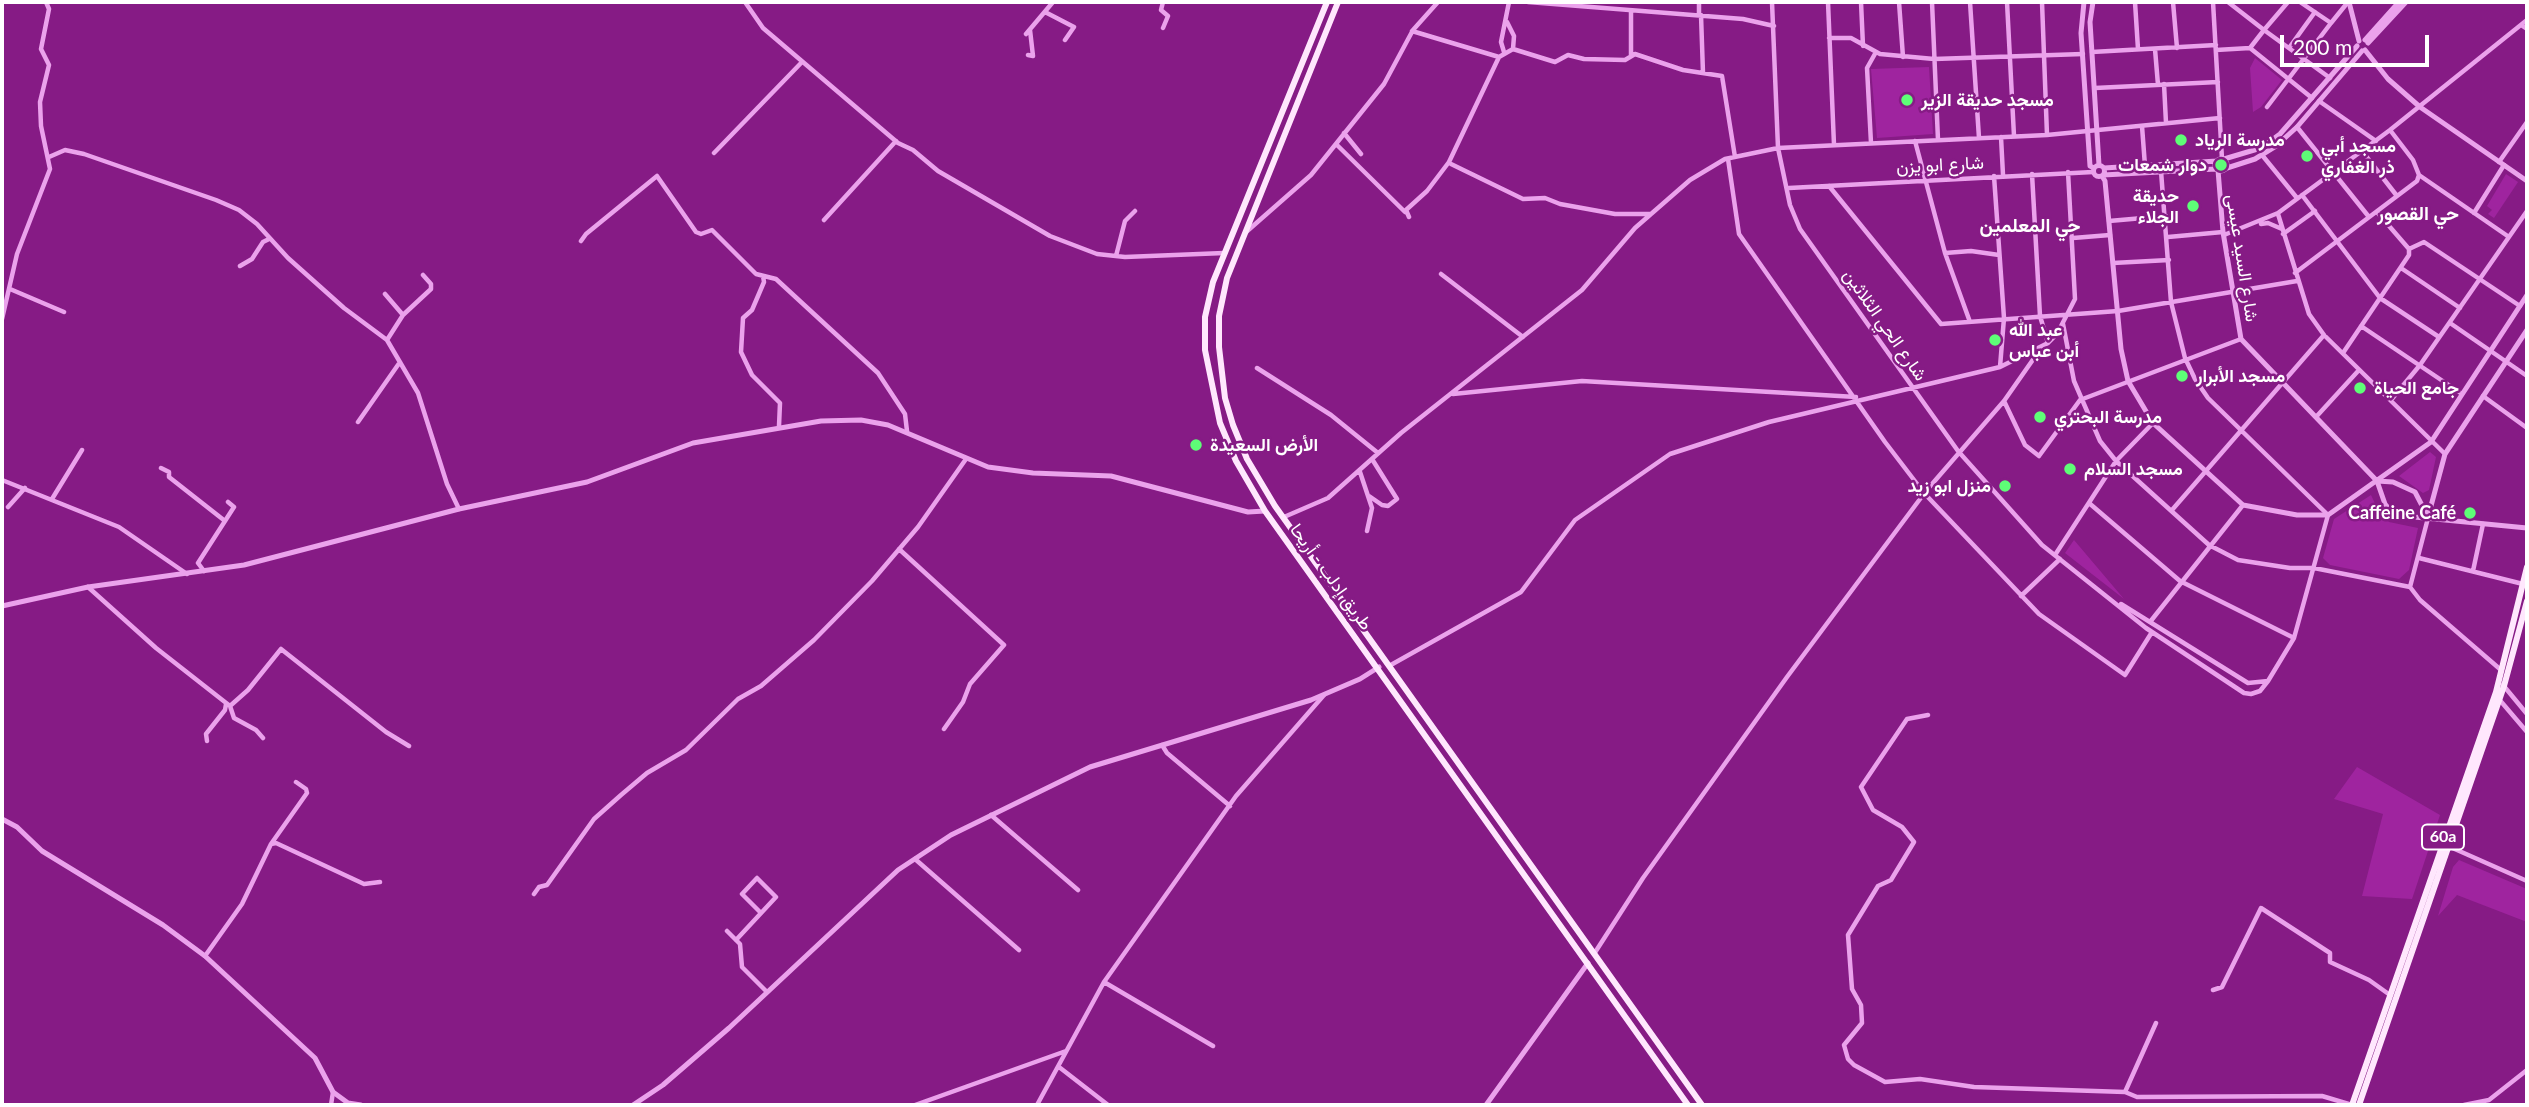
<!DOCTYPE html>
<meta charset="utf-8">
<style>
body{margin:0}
#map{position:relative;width:2529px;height:1107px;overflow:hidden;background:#861b85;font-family:Lato,sans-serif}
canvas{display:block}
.frame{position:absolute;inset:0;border:4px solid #fff;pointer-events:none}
.scale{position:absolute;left:2280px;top:35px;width:149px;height:32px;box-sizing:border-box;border:4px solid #fff;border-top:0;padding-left:9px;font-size:21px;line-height:24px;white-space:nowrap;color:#fff;-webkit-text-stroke:5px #861b85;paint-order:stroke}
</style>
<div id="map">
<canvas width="2529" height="1107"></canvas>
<div class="frame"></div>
<div class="scale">200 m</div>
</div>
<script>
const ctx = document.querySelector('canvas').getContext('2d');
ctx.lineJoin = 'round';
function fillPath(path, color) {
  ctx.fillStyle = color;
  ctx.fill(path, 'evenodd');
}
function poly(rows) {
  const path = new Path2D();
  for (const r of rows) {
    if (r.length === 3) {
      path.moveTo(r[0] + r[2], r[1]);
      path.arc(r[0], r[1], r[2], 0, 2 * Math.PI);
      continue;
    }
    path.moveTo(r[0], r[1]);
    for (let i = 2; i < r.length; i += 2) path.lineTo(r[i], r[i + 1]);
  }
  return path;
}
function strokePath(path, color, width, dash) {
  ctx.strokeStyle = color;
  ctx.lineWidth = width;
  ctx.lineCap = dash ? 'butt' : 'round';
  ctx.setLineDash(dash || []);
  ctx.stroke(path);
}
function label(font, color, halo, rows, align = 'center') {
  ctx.font = font + ' Lato,Vazirmatn,sans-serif';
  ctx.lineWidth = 5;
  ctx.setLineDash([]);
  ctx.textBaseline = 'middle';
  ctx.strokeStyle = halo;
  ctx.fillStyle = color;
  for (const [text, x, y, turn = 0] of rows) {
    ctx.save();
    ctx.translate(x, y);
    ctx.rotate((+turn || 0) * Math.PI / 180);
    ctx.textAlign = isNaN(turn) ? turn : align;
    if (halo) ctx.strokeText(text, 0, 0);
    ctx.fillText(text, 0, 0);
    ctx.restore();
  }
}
fillPath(poly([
 [2255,58,2282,80,2261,107,2253,112,2250,68],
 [1929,67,1933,134,1877,138,1871,69],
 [2506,174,2518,182,2494,218,2488,214,2492,210,2487,206],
 [2430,452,2436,457,2429,490,2423,493,2399,476],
 [2371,495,2380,514,2389,522,2418,528,2409,570,2399,579,2330,565,2323,558,2334,519],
 [2074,540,2124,599,2065,553],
 [2357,767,2440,815,2412,899,2362,896,2383,814,2334,799],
 [2459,860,2527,889,2527,922,2457,895,2438,916,2453,867]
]), '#9f249f');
strokePath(poly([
 [745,2,763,28,898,143,913,150,938,171,1050,236,1097,254,1125,257,1224,253],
 [1163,2,1161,10,1168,16,1163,28],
 [1528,2,1743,19,1774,26],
 [1772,2,1778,148,1790,205,1800,229,1958,451,2042,545,2146,628,2244,693,2251,694,2260,691,2268,681,2294,638,2328,515,2208,398,2195,379,2185,358,2171,302,2161,171],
 [1828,2,1834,145],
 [1861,2,1863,46],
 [1899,2,1903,57],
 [1932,2,1938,140],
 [1970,2,1979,138],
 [2007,2,2014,136],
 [2042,2,2047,135],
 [2135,2,2138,49],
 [2173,2,2177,48],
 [2213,2,2222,159],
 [2228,2,2264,30,2288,2],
 [2300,2,2331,23,2348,2],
 [1045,12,1074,27,1065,40],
 [1631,12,1631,56],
 [1699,15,1699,2],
 [1701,15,1703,73],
 [1507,22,1514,36,1513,49],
 [2521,25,2527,29],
 [1412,31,1499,57,1449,162,1451,164,1523,199,1545,198,1560,204,1615,214,1651,214],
 [1026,34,1053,2],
 [1829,38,1851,38,1880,54,1934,59,2083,54],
 [2250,48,2312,98],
 [2289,48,2315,12],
 [2155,49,2158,85],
 [2216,50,2250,48,2264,30,2330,78],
 [1504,52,1501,42,1509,2],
 [2092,52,2216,45],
 [1028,55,1033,56,1030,30],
 [1499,57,1513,49,1555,62,1568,55,1584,59,1625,60,1635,54,1683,70,1722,76,1735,157],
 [2164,84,2166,123],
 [2095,88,2218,82],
 [2319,101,2376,141],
 [2267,107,2331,23],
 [2142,126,2145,166],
 [2297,127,2369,217],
 [1344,133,1361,154],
 [2001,137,2003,175],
 [1915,141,1945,253,1970,322],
 [1871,143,1867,68,1876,52],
 [1336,144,1405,212],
 [2362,151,2397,196],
 [714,153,802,62],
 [2262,155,2297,198],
 [49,157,65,150,84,154,216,200,239,210,257,224,288,258,344,308,387,340,418,393,447,484,459,509],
 [1728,159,1739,234,1885,442,1924,493,2039,614,2125,675,2152,632],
 [2499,162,2527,122],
 [2032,174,2040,316,2048,343],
 [2419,175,2509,237],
 [1994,176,2004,318,2000,367],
 [1829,186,1941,324,2118,311,2297,281],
 [1789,188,2093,172],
 [2302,195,2380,298,2439,337],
 [2474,213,2504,165],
 [2278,214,2309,314,2324,335,2445,454],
 [1409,217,1406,210,1427,191,1449,162],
 [824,220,896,141],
 [2109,221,2166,216],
 [2261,224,2268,223,2282,229],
 [1245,233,1311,175,1384,84,1413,30,1438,2],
 [2283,234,2315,211],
 [2224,235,2278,213,2390,130,2527,20],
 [2168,237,2223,232],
 [2073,238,2110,235],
 [581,241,586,234,657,176,696,232,701,234,712,230,756,274,776,279,878,373,905,414,907,431],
 [2409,249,2424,242,2520,306],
 [1945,253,1971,251,1999,255],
 [1116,256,1125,221,1135,211],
 [2113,263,2169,260],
 [240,266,252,259,263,242,269,239],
 [2401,268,2460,308],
 [2295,273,2417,181,2419,175,2413,160,2390,130],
 [1441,274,1523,337],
 [763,276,764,282,752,310,743,318,741,352,752,375,780,403,779,426],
 [10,289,64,312],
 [385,294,403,315,387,340],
 [403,315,431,289,431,284,423,275],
 [2,319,17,254,50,169,41,126,40,102,49,65,41,49,49,9,46,2],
 [2450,323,2527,376],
 [2063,324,2074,381,2100,441,2116,461,2209,545,2238,560,2290,568,2314,568,2410,587],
 [2361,326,2462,394],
 [2343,353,2409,255,2409,249,2377,212],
 [1257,368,1331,415,1378,453],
 [1453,394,1582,381,1856,397],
 [2483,396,2527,428],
 [2391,400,2420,365,2527,211],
 [2004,401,2025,445,2039,456,2080,400,2241,339],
 [2316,417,2359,370],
 [358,422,400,362],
 [161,468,169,472,169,477,225,521],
 [1360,472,1372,508,1367,531],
 [2,480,119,527,187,574],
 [1369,496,1382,505,1388,506,1397,499,1372,459],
 [52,499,82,450],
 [2089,503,2180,581,2294,638],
 [8,507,25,488],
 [2172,510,2324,335],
 [1284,517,1328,498,1401,433,1582,290,1635,228,1690,180,1725,159,1778,148,2047,135,2220,118],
 [2428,518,2410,587,2420,600,2501,670],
 [899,549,1004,645,970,684,963,702,944,729],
 [2055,555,2116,461,2153,423],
 [2419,558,2523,584],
 [204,571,198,563,234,507,228,502],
 [2473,571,2483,524],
 [88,587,156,648,230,706,248,690,281,649,386,732,409,746],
 [2021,596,2060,559],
 [2121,604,2248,683,2268,681],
 [2150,622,2243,505],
 [1389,666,1521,592,1575,520,1670,454,1769,422,2000,367,2048,343,2057,334,2075,299,2068,172],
 [2503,685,2527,714],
 [2498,698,2527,732],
 [230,706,234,718,256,730,263,738],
 [1928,715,1907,719,1861,787,1873,810,1902,827,1914,842,1891,880,1878,886,1848,935,1852,989,1861,1005,1862,1023,1844,1045,1848,1059,1854,1065,1885,1082,1920,1079,1974,1087,2125,1092,2137,1097,2322,1096,2352,1105],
 [207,741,206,734,225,710,226,704],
 [1162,745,1167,753,1230,806],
 [991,815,1078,890],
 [271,844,307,793,306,789,296,782],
 [2448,846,2527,881],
 [915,859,1019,950],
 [534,894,539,887,547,885,594,819,621,795,647,773,686,750,738,699,761,686,814,640,872,581,918,527,966,459],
 [727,931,740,944,742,967,767,992],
 [736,940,776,897,757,878,742,894,761,913],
 [1594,954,1643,878,1787,677,1926,491,2004,401,2039,351],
 [205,956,242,904,271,844,276,843,364,884,380,882],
 [1104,982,1213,1046],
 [2213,990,2222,987,2261,908,2330,953,2330,962,2369,980,2390,995],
 [1059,1067,1108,1105],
 [2125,1092,2156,1023],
 [331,1105,333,1092],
 [915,1105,1066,1051],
 [1037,1105,1104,982,1236,796,1324,695],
 [2464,1105,2489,1100,2527,1070]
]), '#eba2ec', 4.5);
strokePath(poly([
 [2084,2,2081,33,2090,166,2094,168],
 [2093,2,2090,22,2099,165],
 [2349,2,2359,41],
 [2365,40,2399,2],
 [2368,43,2406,2],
 [2365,50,2388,79,2420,107,2527,181],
 [2221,165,6],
 [2224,159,2261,148,2280,134,2357,46],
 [2099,171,5.5],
 [2104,168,2217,161],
 [2227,168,2255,159,2276,146,2297,127,2362,51],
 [2218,170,2223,232,2241,339,2377,481],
 [2103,175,2216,169],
 [2102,176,2105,181,2121,349,2128,381,2153,423,2243,505,2297,515,2328,515,2431,442,2527,295],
 [2428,517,2415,492,2393,482,2377,481,2385,504,2394,515,2527,528],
 [2428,517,2445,454,2527,330],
 [2,606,88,587,244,565,459,509,587,482,693,443,821,421,861,420,888,425,988,467,1033,473,1111,476,1248,512,1265,511],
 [2,819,17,827,42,851,163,925,205,956,315,1058,333,1092,348,1103,361,1105],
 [633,1105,663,1085,729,1028,898,870,951,835,1090,767,1311,700,1360,679,1379,667],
 [1486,1105,1588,963]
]), '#eba2ec', 5);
strokePath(poly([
 [1327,2,1213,282,1205,317,1205,350,1220,423,1236,461,1265,511,1688,1105],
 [1338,2,1227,278,1219,316,1219,347,1225,398,1233,425,1247,459,1275,506,1702,1105],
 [2352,1105,2496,692,2527,567],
 [2359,1105,2504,686,2527,601]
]), '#ffe7fd', 6);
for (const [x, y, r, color] of [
 [1907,100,7,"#5efd77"],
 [2181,140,7,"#5efd77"],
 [2307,156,7,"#5efd77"],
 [2221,165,7,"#5efd77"],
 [2193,206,7,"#5efd77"],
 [1995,340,7,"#5efd77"],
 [2182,376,7,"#5efd77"],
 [2360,388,7,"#5efd77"],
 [2040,417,7,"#5efd77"],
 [1196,445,7,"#5efd77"],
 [2070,469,7,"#5efd77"],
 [2005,486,7,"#5efd77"],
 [2470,513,7,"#5efd77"]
]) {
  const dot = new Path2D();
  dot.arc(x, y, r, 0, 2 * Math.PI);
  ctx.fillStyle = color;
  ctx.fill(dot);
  strokePath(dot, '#861b85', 2.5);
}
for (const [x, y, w] of [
 [2443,837,42]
]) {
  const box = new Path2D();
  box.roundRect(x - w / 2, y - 12.5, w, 25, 5);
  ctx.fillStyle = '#861b85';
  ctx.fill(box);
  strokePath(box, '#fff', 2);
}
label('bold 16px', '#fff', null, [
 ["60a",2443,837]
]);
label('bold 18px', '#fff', '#861b85', [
 ["مسجد حديقة الزير",1921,100],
 ["مدرسة الرياد",2195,140],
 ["مسجد أبي",2321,146],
 ["ذر الغفاري",2321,167],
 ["دوار شمعات",2207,165,"right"],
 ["حديقة",2179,196,"right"],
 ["الجلاء",2179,217,"right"],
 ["عبد الله",2009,330],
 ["أبن عباس",2009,351],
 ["مسجد الأبرار",2196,376],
 ["جامع الحياة",2374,388],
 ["مدرسة البحتري",2054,417],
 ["الأرض السعيدة",1210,445],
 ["مسجد السلام",2084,469],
 ["منزل ابو زيد",1991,486,"right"],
 ["Caffeine Café",2456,513,"right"]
], 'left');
label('18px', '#fff', '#861b85', [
 ["شارع ابو يزن",1940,165,-3],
 ["شارع السيد عيسى",2242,258,81],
 ["شارع الحي الثلاثين",1885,325,55],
 ["طريق إدلب - أريحا",1331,577,54]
]);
label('bold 19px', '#fff', '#861b85', [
 ["حي القصور",2418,214],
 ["حي المعلمين",2030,226]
]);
</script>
